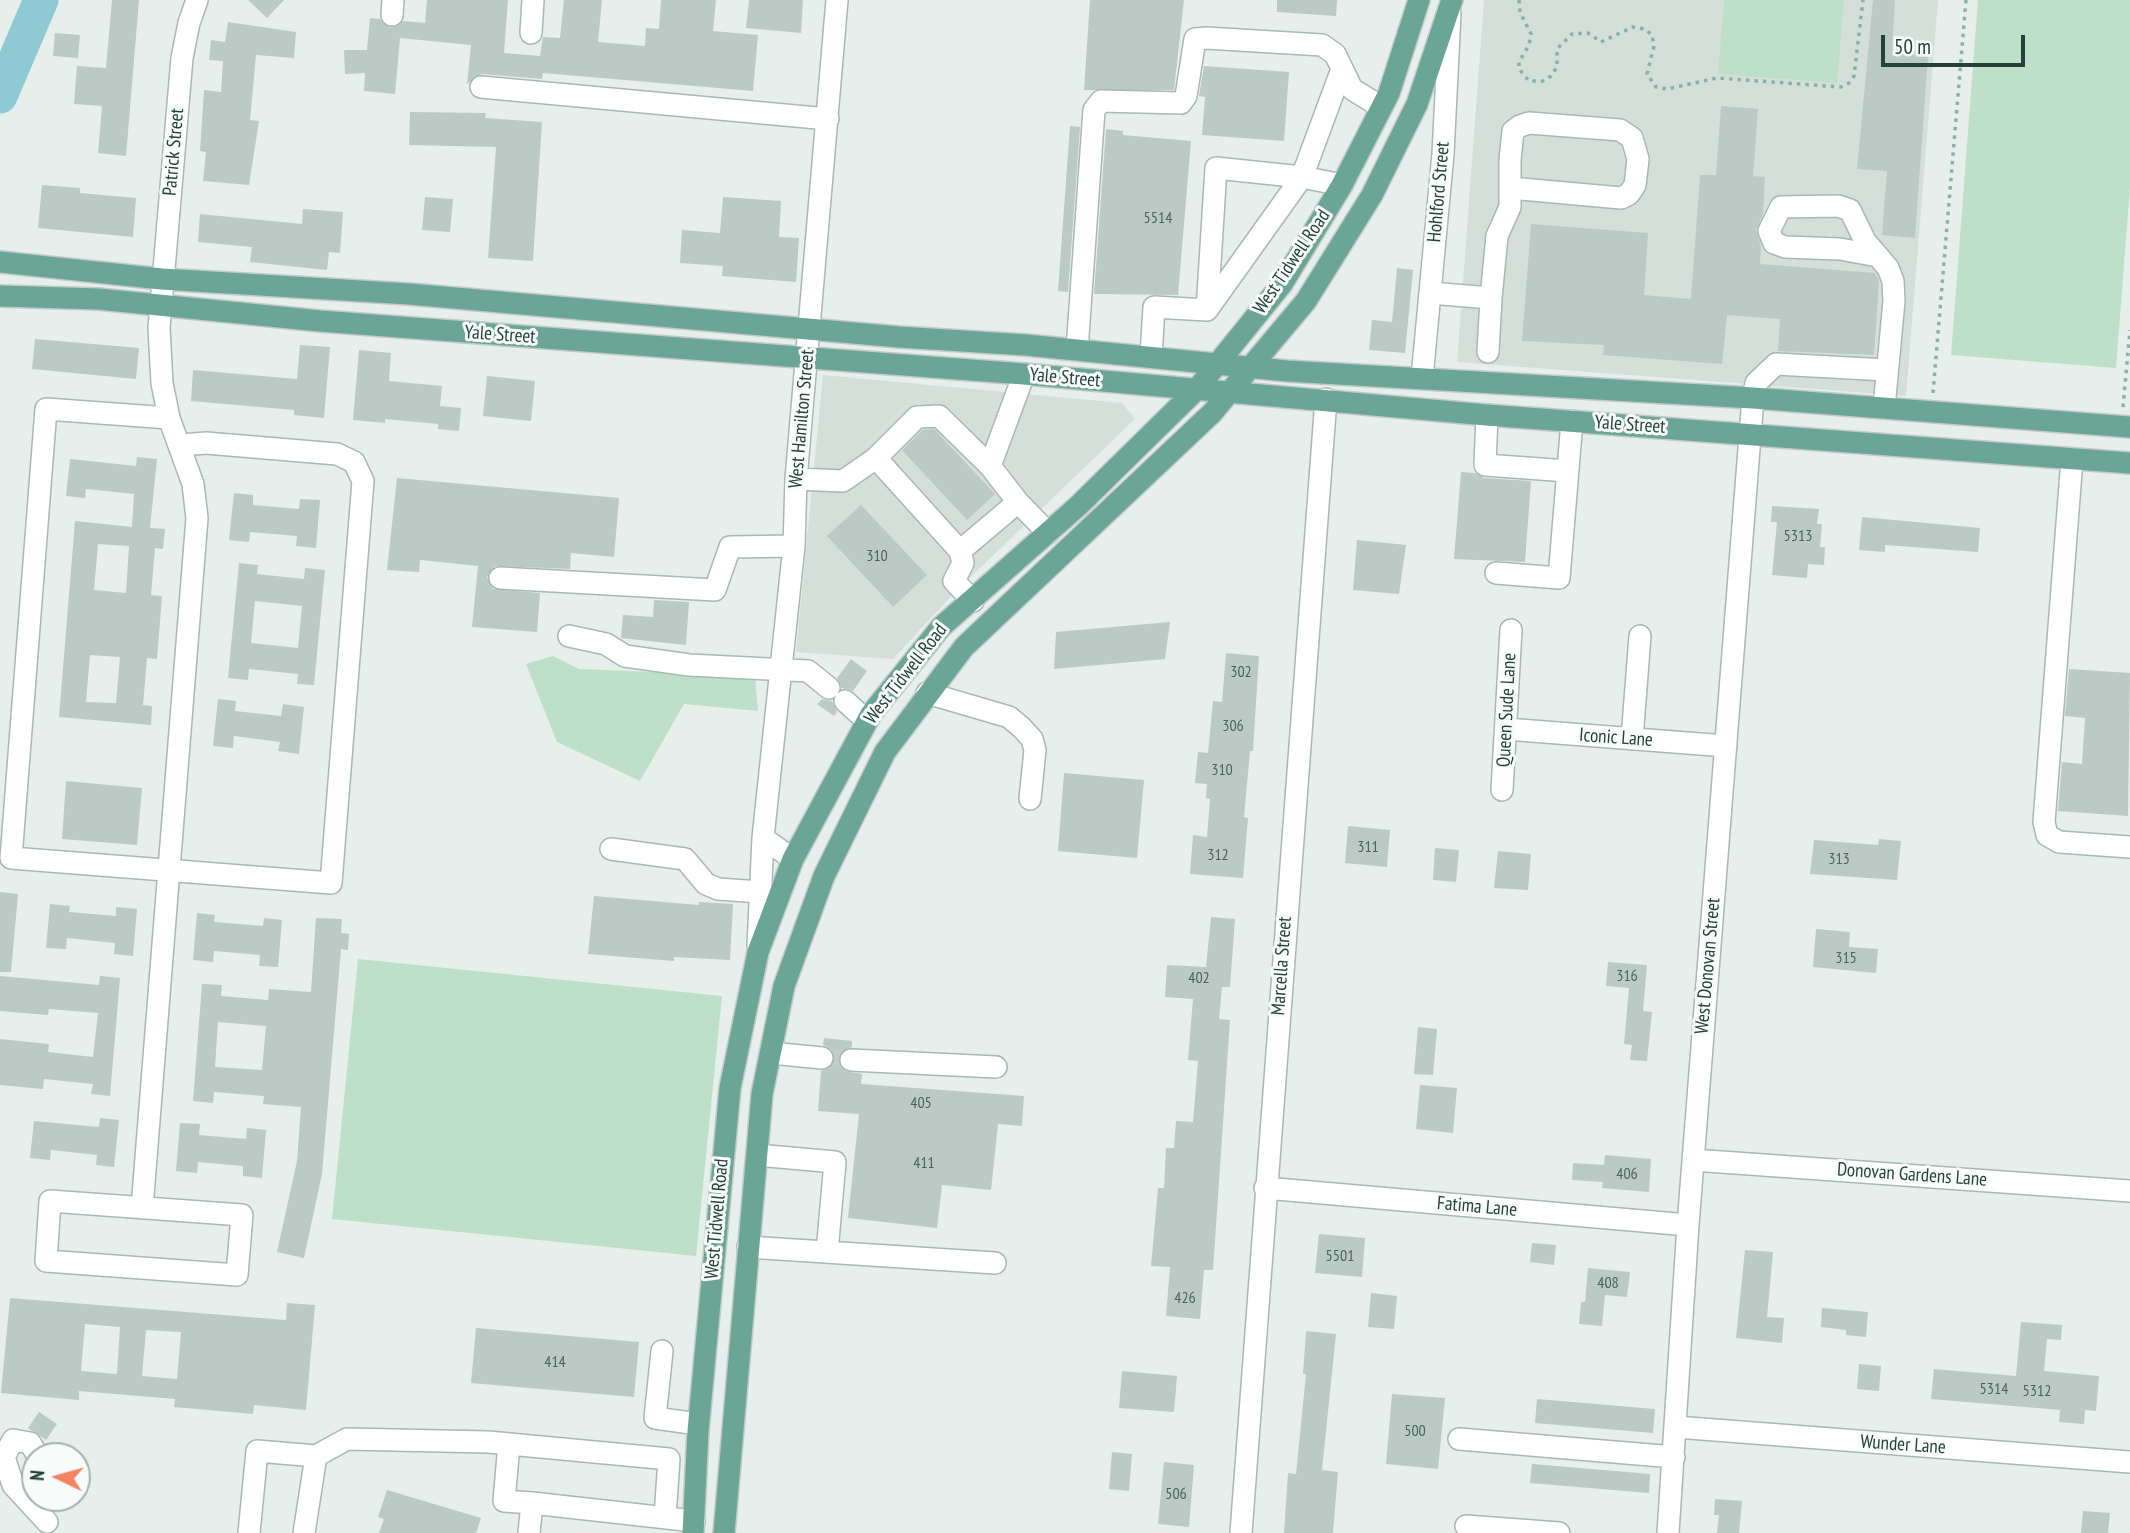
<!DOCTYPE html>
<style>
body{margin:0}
#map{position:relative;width:2130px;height:1533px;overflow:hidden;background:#e6efeb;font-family:"PT Sans Narrow",sans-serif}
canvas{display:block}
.north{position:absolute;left:21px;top:1442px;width:70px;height:70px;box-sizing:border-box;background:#f7fbf9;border:2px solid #a3b1ad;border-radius:50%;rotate:275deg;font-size:19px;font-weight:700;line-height:28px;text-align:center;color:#24423a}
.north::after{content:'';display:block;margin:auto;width:24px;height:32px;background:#f4845f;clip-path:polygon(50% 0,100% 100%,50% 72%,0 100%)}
.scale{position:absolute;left:1881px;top:35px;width:144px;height:32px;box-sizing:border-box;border:4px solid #24423a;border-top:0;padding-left:9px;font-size:21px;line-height:24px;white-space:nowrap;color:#24423a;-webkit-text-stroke:5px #f7fbf9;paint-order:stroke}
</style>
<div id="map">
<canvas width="2130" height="1533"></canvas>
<div class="north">N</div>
<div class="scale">50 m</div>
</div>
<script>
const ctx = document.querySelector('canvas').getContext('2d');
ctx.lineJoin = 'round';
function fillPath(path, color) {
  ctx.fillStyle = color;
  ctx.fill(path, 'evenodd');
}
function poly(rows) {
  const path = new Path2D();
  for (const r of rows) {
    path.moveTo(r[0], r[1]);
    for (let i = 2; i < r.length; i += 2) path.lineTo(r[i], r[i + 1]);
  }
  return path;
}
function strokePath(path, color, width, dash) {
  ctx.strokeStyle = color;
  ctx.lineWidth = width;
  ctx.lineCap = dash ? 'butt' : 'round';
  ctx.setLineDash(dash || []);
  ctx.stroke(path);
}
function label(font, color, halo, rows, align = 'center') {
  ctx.font = font + ' "PT Sans Narrow",sans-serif';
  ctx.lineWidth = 6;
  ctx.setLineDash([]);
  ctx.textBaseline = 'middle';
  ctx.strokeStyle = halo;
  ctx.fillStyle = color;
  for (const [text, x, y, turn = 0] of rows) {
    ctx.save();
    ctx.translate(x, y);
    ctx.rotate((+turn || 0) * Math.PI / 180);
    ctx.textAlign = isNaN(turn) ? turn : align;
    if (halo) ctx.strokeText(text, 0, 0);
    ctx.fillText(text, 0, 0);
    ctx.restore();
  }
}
fillPath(poly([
 [1484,0,1938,0,1906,396,1457,362],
 [823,375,1122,403,1135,419,956,591,893,659,796,652]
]), '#d4dfda');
fillPath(poly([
 [1724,0,1844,0,1837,83,1718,74],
 [1978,0,2130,0,2130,187,2116,368,1951,355],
 [553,656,579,669,755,676,758,711,684,704,640,781,557,742,526,664],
 [358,959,722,996,696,1256,332,1219]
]), '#bfe0c8');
strokePath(poly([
 [0,96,41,0]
]), '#8ec9d4', 35);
fillPath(poly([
 [112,0,139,0,126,156,98,153,102,106,74,104,77,66,106,68],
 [248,0,284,0,267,18],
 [427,0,508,0,504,53,540,56,543,37,560,38,564,0,602,0,598,42,645,46,646,28,659,29,661,0,716,0,713,31,758,35,753,91,543,73,542,79,482,74,467,84,471,45,400,38,395,94,364,91,365,73,345,74,344,50,367,50,370,18,380,19,390,28,403,21,425,23],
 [749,0,803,0,801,33,746,28],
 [1090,0,1184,0,1174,90,1084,90],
 [1277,0,1337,0,1336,16,1277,12],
 [1873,0,1895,0,1892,53,1928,56,1915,238,1882,235,1887,171,1857,169],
 [228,22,296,32,294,58,256,55,250,120,259,121,249,185,203,181,206,152,200,151,204,90,221,92,223,61,209,60,211,40,225,42],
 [55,33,80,35,78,58,53,56],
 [1204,66,1289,72,1284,141,1202,135,1205,97,1199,96],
 [1721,106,1758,109,1753,176,1765,177,1763,214,1756,230,1761,246,1760,264,1875,273,1879,281,1874,355,1778,351,1780,319,1727,315,1722,364,1603,355,1604,345,1522,341,1531,224,1648,233,1644,295,1691,299,1700,175,1716,175],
 [410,112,486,113,485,118,542,122,533,261,488,258,496,147,409,145],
 [1070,126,1080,127,1068,292,1058,291],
 [1106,129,1123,131,1123,135,1191,141,1178,295,1094,294],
 [42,185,80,188,80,193,136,198,133,237,38,228],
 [425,197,453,199,450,232,422,230],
 [723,197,781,201,779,237,799,238,796,282,722,276,723,266,680,263,682,230,720,233],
 [303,209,343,212,340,253,329,252,327,270,250,262,252,247,198,242,200,214,302,224],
 [1397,268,1413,270,1405,353,1369,350,1372,320,1392,322],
 [35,339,139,348,136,379,32,369],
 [300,345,330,347,324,418,294,415,294,410,191,401,193,370,297,379],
 [359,350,391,353,389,381,442,386,440,406,461,408,459,431,438,429,438,424,385,419,385,423,353,420],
 [487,376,535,381,531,421,483,416],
 [934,429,995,494,967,520,902,450,923,430],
 [137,457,157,459,150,528,165,529,163,549,155,548,151,595,162,596,157,659,147,658,143,705,152,706,151,725,59,717,75,521,132,527,134,494,86,489,85,498,66,496,70,459,136,466],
 [98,544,129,546,126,593,94,590],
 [90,655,120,657,116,703,86,702],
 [1461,472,1475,473,1484,478,1531,481,1525,562,1454,559],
 [397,478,619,498,614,557,571,553,570,569,495,566,487,577,493,589,540,593,537,632,472,627,478,566,420,560,419,572,387,570],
 [234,493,253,495,253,505,299,509,300,499,320,500,316,548,296,546,297,536,250,532,249,542,229,540],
 [861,505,927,575,893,607,827,536],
 [1772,506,1819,509,1817,524,1822,524,1820,547,1825,547,1824,565,1808,564,1807,578,1772,575,1777,522,1771,522],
 [1862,517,1980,528,1978,552,1885,545,1885,552,1859,550],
 [1357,540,1406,545,1399,594,1353,590],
 [239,563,258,565,257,574,304,579,305,568,325,570,314,685,297,684,298,674,249,669,248,680,228,678],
 [255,601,302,606,298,648,251,643],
 [654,600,689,602,686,645,621,638,623,615,653,617],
 [1170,622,1165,659,1054,669,1056,632],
 [1226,653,1259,656,1253,751,1250,751,1244,817,1248,818,1243,878,1190,874,1193,835,1207,837,1210,799,1206,798,1207,784,1195,783,1198,752,1208,753,1213,701,1222,702],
 [851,659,867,671,853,691,842,688,837,678],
 [2069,669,2130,673,2128,816,2058,811,2062,762,2082,764,2085,718,2065,716],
 [218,699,236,701,235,711,281,716,283,704,304,707,299,754,278,751,280,742,234,736,233,748,213,746],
 [822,699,832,701,837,712,834,716,817,704],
 [1064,773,1144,780,1137,858,1058,851],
 [66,781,142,788,137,845,62,839],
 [1348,826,1390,830,1387,867,1345,863],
 [1879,839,1901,841,1897,880,1810,874,1814,840,1878,845],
 [1435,848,1459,850,1456,882,1433,880],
 [1498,851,1531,854,1528,890,1494,888],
 [0,892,18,894,11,972,0,972],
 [594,896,699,905,699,902,733,904,730,960,674,957,674,961,588,954],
 [50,904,70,906,69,912,116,916,116,907,137,909,133,956,114,954,115,943,67,938,66,949,46,948],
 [197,913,215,915,214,922,263,926,264,918,282,920,278,967,259,966,260,955,214,951,213,962,193,960],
 [1211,917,1235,919,1230,987,1222,987,1219,1019,1230,1020,1213,1270,1204,1270,1200,1319,1166,1316,1170,1267,1151,1266,1158,1188,1164,1188,1166,1148,1174,1148,1176,1121,1193,1122,1198,1061,1188,1060,1193,999,1165,997,1167,965,1206,967],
 [316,918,342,919,341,933,349,934,348,950,341,949,322,1174,304,1258,277,1252,297,1161,301,1107,263,1104,264,1096,214,1092,213,1103,193,1101,202,984,222,985,221,996,268,1000,269,989,311,992],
 [218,1022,266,1026,262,1070,215,1067],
 [1816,929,1850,932,1849,947,1878,949,1876,973,1813,967],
 [1608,962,1647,965,1643,1011,1652,1012,1647,1061,1630,1060,1632,1045,1624,1044,1629,988,1606,986],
 [0,976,99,985,100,976,120,978,110,1096,91,1094,93,1084,44,1079,43,1089,0,1085,0,1039,49,1044,48,1052,93,1057,98,1013,49,1009,48,1015,0,1011],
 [1418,1027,1437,1029,1433,1075,1414,1074],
 [824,1038,852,1041,852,1047,840,1052,838,1060,845,1071,862,1074,861,1084,1024,1096,1022,1126,998,1124,991,1190,942,1185,937,1228,848,1218,859,1114,818,1111,821,1071,832,1066,835,1059,830,1048,823,1045],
 [1420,1085,1457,1088,1453,1133,1416,1129],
 [100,1118,119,1120,114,1167,96,1165,97,1155,51,1150,50,1160,30,1158,34,1121,99,1127],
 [180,1123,200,1124,199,1135,246,1139,247,1128,266,1130,262,1178,243,1176,243,1166,198,1162,197,1173,176,1171],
 [1605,1155,1651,1159,1649,1192,1602,1188,1603,1182,1572,1180,1573,1163,1604,1165],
 [1319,1234,1365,1238,1362,1277,1315,1273],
 [1532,1243,1556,1245,1554,1265,1530,1262],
 [1745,1250,1773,1252,1767,1317,1784,1318,1782,1343,1736,1338],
 [1588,1268,1630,1272,1627,1297,1605,1295,1602,1326,1579,1324,1581,1302,1585,1302],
 [1371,1293,1397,1296,1394,1329,1368,1327],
 [10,1298,286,1320,287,1303,315,1305,306,1410,254,1405,253,1414,174,1407,175,1399,79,1391,79,1400,1,1393],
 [85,1324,120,1327,117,1374,81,1371],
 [146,1330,181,1332,177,1379,142,1376],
 [1822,1308,1868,1312,1866,1337,1846,1335,1846,1330,1821,1327],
 [2021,1322,2062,1325,2061,1340,2047,1339,2044,1371,2099,1376,2096,1411,2085,1410,2084,1424,2059,1422,2060,1410,1931,1399,1934,1369,2016,1376],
 [476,1328,639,1342,634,1397,471,1383],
 [1306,1331,1336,1334,1322,1470,1338,1472,1333,1533,1284,1533,1288,1473,1296,1474,1306,1374,1303,1374],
 [1859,1364,1881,1366,1879,1391,1857,1389],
 [1122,1371,1177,1376,1174,1412,1119,1408],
 [1392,1394,1445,1398,1438,1469,1386,1464],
 [1537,1399,1655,1409,1653,1433,1535,1423],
 [39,1412,57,1424,46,1440,28,1428],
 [1112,1452,1132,1454,1129,1491,1109,1489],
 [1164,1462,1194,1465,1189,1527,1158,1524],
 [1532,1464,1650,1474,1649,1493,1530,1483],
 [387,1490,481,1518,476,1533,379,1533,384,1519,378,1517],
 [1715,1499,1742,1501,1739,1533,1717,1533,1719,1515,1714,1515],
 [2083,1511,2110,1513,2108,1533,2081,1533]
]), '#bbcac4');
strokePath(poly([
 [822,1058,851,1060]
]), '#bfccc8', 21, [21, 10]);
const minor = poly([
 [392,15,393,0],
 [531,33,533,0],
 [1342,69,1302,177,1207,310,1216,168,1302,177,1342,185],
 [481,87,828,119],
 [1878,256,1840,249,1785,247,1774,243,1769,231,1781,207,1838,206,1850,210,1865,241,1888,268,1893,281,1894,301,1884,408],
 [1430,293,1491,298,1497,236,1510,207,1510,160,1513,131,1520,126,1529,123,1620,130,1632,138,1638,159,1635,185,1629,194,1621,198,1510,188],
 [1077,350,1094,110,1101,101,1181,103,1186,96,1195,39,1206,38,1322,45,1335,54,1352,89,1381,107],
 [1488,352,1491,298],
 [1151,356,1154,307,1207,310],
 [1422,378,1443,154,1450,14],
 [1487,415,1485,465,1568,471],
 [169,418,46,409,11,858,331,883,363,481,354,462,337,454,206,443,181,445],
 [2072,459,2044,822,2047,835,2059,842,2130,847],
 [990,466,1024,374],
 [796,479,843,481,876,458],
 [960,551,1018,502],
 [1496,573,1559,578,1572,421],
 [500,578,715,590,730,547,794,546],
 [973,601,954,581,963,563,960,551,876,458,917,417,939,416,990,466,1018,502,1048,533],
 [569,636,606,644,625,656,689,665,808,671,829,688],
 [927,693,1009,717,1022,728,1032,739,1035,750,1030,799],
 [845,701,867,721],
 [1506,729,1726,746],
 [1632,739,1640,636],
 [1502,790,1511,630],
 [763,838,793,859],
 [611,849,685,859,706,884,718,889,760,892],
 [758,946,763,838,794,546,796,479,837,0],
 [771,1053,822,1058],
 [851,1060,996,1067],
 [757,1155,835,1162,827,1252],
 [1693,1160,2130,1191],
 [1265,1188,1688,1225],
 [50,1201,242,1215,237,1275,46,1261,50,1201],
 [142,1208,197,518,193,484,169,418,162,383,159,328,182,58,189,23,197,0],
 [748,1247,995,1263],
 [662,1351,655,1418,698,1424],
 [1676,1427,2130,1462],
 [1459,1439,1674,1457],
 [509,1444,504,1501,532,1503],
 [38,1456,30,1443,13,1440,4,1457,13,1485,47,1522],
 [1466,1526,1559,1533],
 [249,1533,257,1451,316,1456,347,1439,488,1442,669,1459,665,1517],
 [304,1533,316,1456],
 [529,1533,532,1503,694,1521],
 [1241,1533,1326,399],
 [1668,1533,1688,1225,1753,398,1756,383,1776,364,1886,370]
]);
const major = poly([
 [0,262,162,279,409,294,899,337,1026,345,1287,371,1753,398,2130,427],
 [0,296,98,299,320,321,1024,374,1487,415,2130,463],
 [693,1533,698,1431,730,1088,758,952,793,859,871,714,941,627,1078,506,1197,389,1282,284,1342,185,1389,93,1419,0],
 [724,1533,762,1094,784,986,824,876,885,752,964,647,1212,413,1306,301,1372,195,1417,104,1452,0]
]);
strokePath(minor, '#a8b8b2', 24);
strokePath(major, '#c2cac8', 24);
strokePath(poly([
 [1519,0,1520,12,1531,34,1529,45,1519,62,1519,69,1529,81,1543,81,1551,76,1557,67,1557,49,1572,34,1588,33,1601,42,1633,27,1645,29,1652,35,1654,46,1647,74,1656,87,1667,89,1717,78,1841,87,1849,83,1854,76,1863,0],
 [1933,393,1966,0],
 [2123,407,2130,330]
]), '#86b3a5', 3.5, [3.5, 5]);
strokePath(minor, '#fff', 21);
strokePath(major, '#6aa596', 21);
label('16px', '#4a645c', null, [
 ["5514",1158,218],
 ["5313",1798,536],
 ["310",877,556],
 ["302",1241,672],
 ["306",1233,726],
 ["310",1222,770],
 ["311",1368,847],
 ["312",1218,855],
 ["313",1839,859],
 ["315",1846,958],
 ["316",1627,976],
 ["402",1199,978],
 ["405",921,1103],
 ["411",924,1163],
 ["406",1627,1174],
 ["5501",1340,1256],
 ["408",1608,1283],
 ["426",1185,1298],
 ["414",555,1362],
 ["5314",1994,1389],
 ["5312",2037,1391],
 ["500",1415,1431],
 ["506",1176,1494]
]);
label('19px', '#24423a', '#f7fbf9', [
 ["Patrick Street",174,152,-85],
 ["Hohlford Street",1439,192,-85],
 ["West Tidwell Road",1292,262,-56],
 ["Yale Street",500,335,4],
 ["Yale Street",1065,378,5],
 ["West Hamilton Street",802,419,-85],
 ["Yale Street",1630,425,4],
 ["West Tidwell Road",906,674,-52],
 ["Queen Sude Lane",1507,710,-87],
 ["Iconic Lane",1616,738,4],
 ["Marcella Street",1282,966,-86],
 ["West Donovan Street",1708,966,-85],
 ["Donovan Gardens Lane",1912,1175,4],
 ["Fatima Lane",1477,1207,5],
 ["West Tidwell Road",717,1219,-85],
 ["Wunder Lane",1903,1445,4]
]);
</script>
